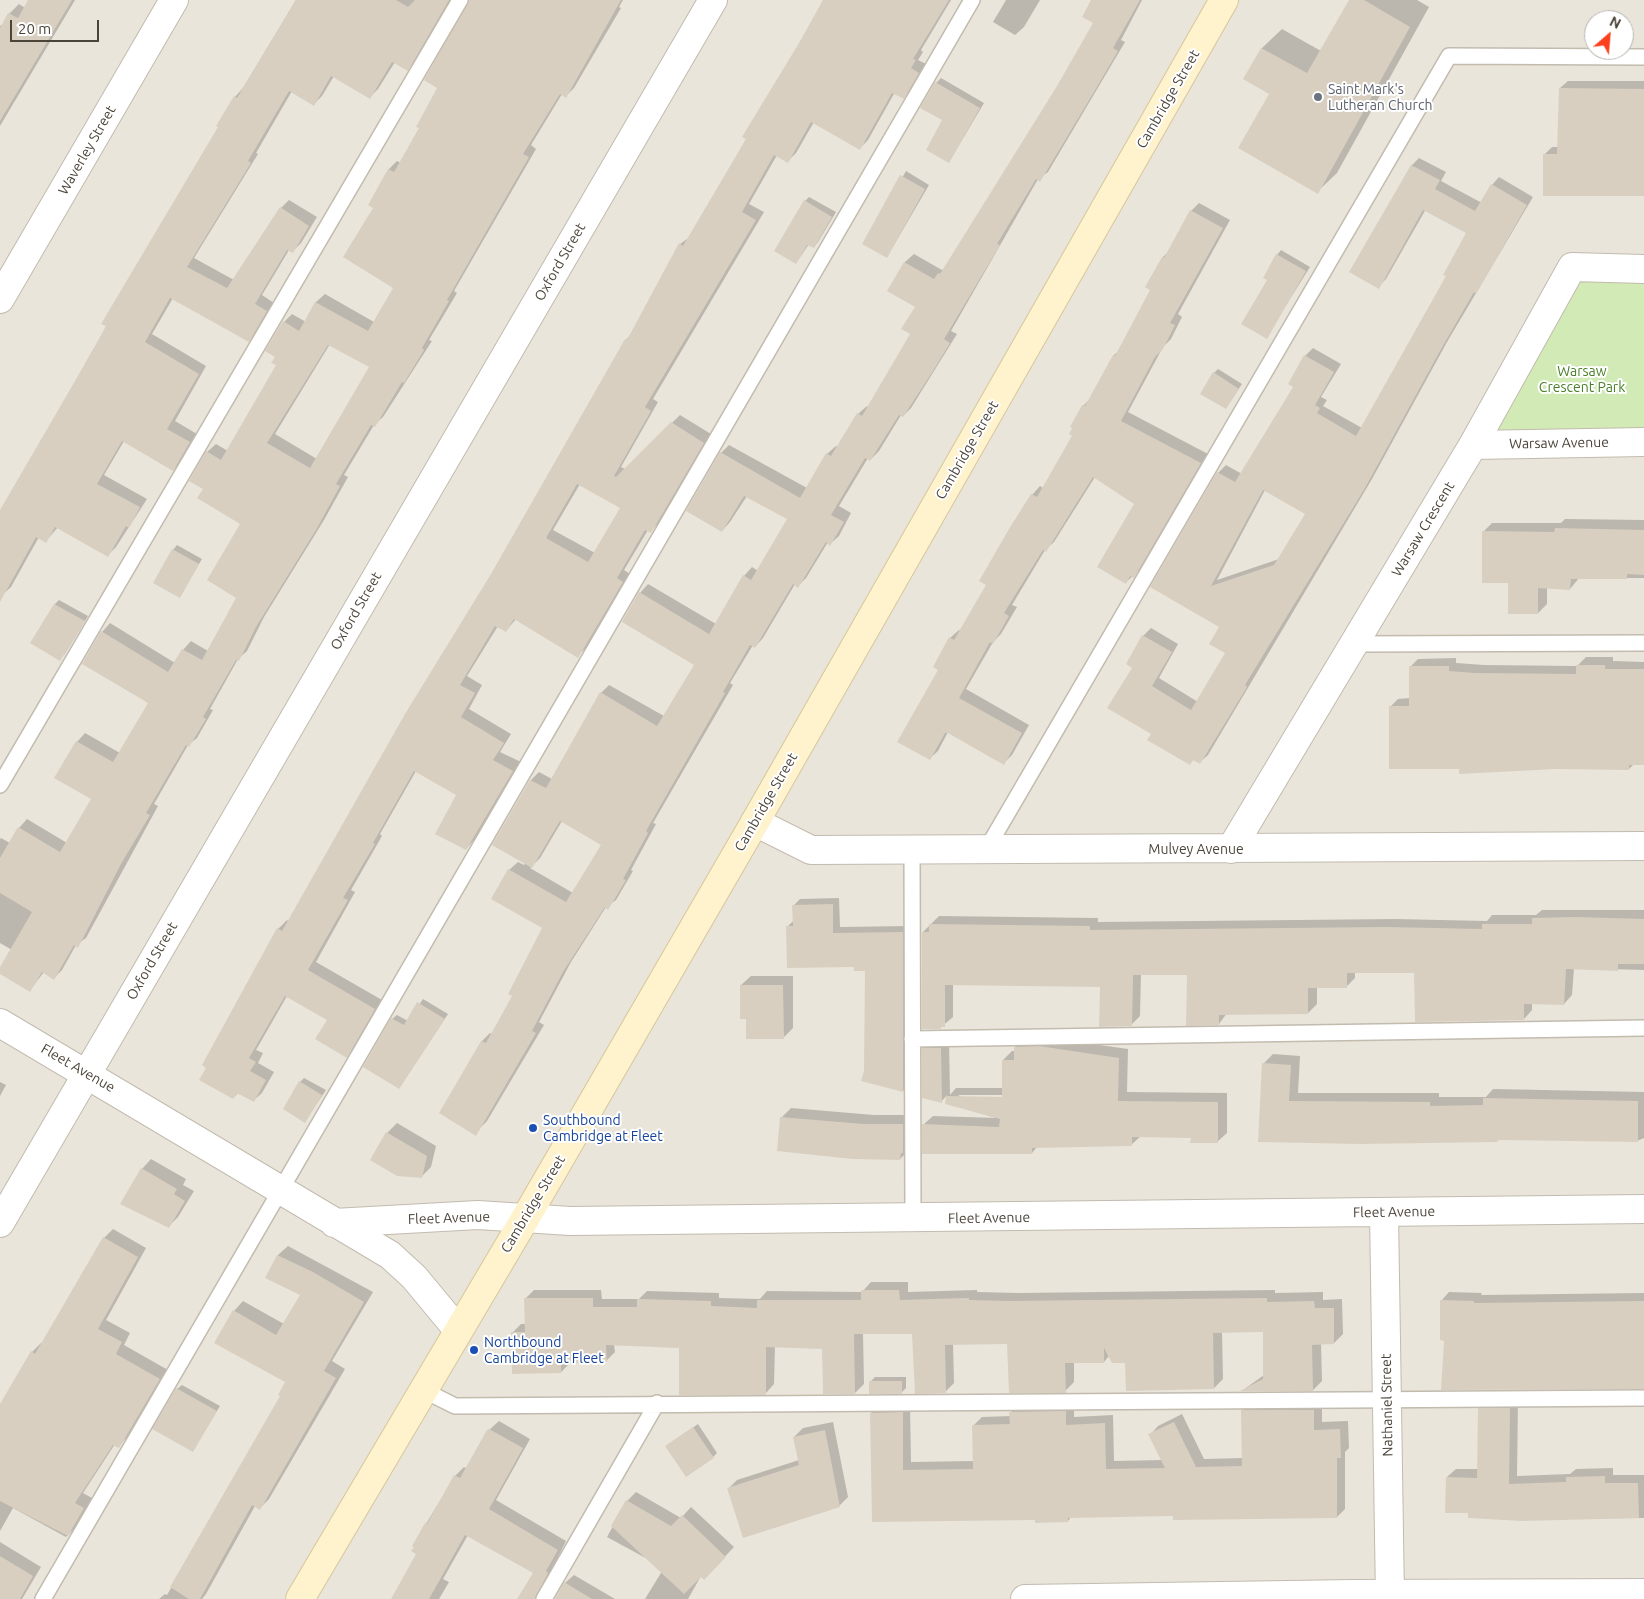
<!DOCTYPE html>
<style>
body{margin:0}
#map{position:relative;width:1644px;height:1599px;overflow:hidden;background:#f6f3ec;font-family:Ubuntu,sans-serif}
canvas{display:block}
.north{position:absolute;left:1584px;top:10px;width:50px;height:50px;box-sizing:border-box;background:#fff;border:1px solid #b7b4b0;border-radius:50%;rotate:27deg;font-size:14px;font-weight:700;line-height:20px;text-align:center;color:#4b4439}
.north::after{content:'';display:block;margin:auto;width:18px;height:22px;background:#fc3f1d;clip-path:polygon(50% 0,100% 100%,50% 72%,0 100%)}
.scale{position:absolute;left:10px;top:20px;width:89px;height:22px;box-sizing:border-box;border:2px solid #4b4439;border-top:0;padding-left:6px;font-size:15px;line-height:18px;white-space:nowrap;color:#4b4439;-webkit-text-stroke:4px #fff;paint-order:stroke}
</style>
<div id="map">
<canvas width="1644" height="1599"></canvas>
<div class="north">N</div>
<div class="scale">20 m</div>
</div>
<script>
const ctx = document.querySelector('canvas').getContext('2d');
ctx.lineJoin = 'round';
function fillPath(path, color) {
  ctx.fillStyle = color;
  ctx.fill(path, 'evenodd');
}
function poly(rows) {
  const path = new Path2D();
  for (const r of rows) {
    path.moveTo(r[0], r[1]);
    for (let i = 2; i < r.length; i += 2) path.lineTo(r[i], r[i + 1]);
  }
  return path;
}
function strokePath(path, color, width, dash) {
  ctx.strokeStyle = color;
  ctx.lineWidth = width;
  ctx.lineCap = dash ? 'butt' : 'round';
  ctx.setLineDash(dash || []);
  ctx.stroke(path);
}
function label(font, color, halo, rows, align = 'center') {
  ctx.font = font + ' Ubuntu,sans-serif';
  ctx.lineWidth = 4;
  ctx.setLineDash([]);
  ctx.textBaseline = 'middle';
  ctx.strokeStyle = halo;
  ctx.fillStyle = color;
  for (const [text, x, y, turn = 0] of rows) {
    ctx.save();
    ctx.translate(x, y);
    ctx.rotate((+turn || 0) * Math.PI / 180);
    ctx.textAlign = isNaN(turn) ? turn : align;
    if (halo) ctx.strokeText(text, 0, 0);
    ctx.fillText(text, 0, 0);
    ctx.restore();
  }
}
fillPath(poly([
 [0,0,1644,0,1644,1599,0,1599],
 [1594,20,1624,20,1624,50,1594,50]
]), '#eae5da');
fillPath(poly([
 [1572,267,1644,269,1644,442,1473,445]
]), '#d2eab5');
fillPath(poly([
 [30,0,75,0,0,126,0,25,2,27,9,14,19,4,25,8],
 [296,0,451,0,416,61,407,69,395,62,378,89,370,97,334,76,322,96,314,104,292,91,256,153,258,154,194,258,234,280,281,208,289,200,317,217,301,243,292,252,289,250,262,295,274,303,257,332,248,341,173,298,152,334,206,366,175,421,197,434,181,462,173,470,124,441,104,475,147,499,116,547,108,555,58,527,46,541,39,537,11,587,0,597,0,514,220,126,235,97,243,88],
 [484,0,623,0,619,7,621,8,574,88,566,96,562,94,531,145,536,149,454,291,457,293,429,340,432,341,383,417,374,425,344,475,348,477,324,520,264,617,247,651,238,659,210,709,213,710,197,738,188,745,154,804,158,806,86,938,76,945,62,970,54,978,44,972,30,990,0,973,12,950,0,943,0,839,1,838,10,843,19,828,27,819,67,843,93,799,77,742,85,733,120,753,150,703,84,663,102,632,110,623,175,663,183,650,191,641,208,651,238,598,242,523,204,489,207,452,216,444,228,451,277,365,276,356,284,322,292,314,306,322,316,302,325,294,374,322,395,288,374,207,370,205,389,169,397,161,401,163,421,128],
 [330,344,370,367,317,459,275,434],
 [826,0,951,0,921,50,923,52,918,60,926,64,912,89,903,97,895,92,868,140,859,149,814,122,796,153,788,161,777,155,749,204,764,212,653,399,658,402,621,467,625,469,680,415,711,434,659,523,650,531,648,530,624,570,630,574,586,648,577,656,516,619,506,631,498,626,467,676,482,685,469,709,511,734,500,752,521,762,474,840,466,849,458,794,416,771,380,834,382,836,351,890,355,892,316,962,382,1000,355,1048,346,1056,328,1020,287,996,256,1050,263,1053,258,1063,274,1072,262,1093,253,1101,239,1092,233,1098,253,973,278,929,287,920,289,922,492,575,626,340,631,334,680,244,690,237],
 [580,484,621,508,595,553,553,530],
 [1006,0,1040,0,1024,27,1015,35,993,22],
 [1093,0,1142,0,1121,40,1125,42,1048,172,1038,179,951,331,957,334,911,408,903,416,901,415,879,451,870,460,868,458,839,506,851,513,839,536,830,544,828,542,806,578,798,586,795,584,763,638,755,647,753,645,730,683,733,685,653,823,656,824,631,870,633,871,616,900,606,907,571,962,539,1022,544,1025,487,1121,478,1130,441,1113,482,1041,490,1033,492,1034,514,996,543,928,509,870,518,862,524,865,525,863,494,844,531,780,539,772,552,779,601,693,609,685,664,716,696,664,623,621,640,593,648,584,716,624,744,576,752,567,758,571,789,519,747,496,730,522,722,531,721,453,729,445,807,488,827,454,836,446,838,447,858,414,867,406,868,407,911,334,917,307,889,291,905,262,914,254,942,270,947,266,1058,87,1095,22],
 [562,821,602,844,573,893,530,868,540,858],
 [1350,0,1417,0,1429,7,1337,173,1317,192,1270,93,1245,79,1262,48,1282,29,1321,51],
 [941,78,984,103,949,162,944,120,936,83],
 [1568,81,1644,81,1644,195,1544,155,1552,147,1559,147,1560,88],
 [1419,158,1446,172,1441,181,1482,203,1492,185,1499,177,1533,197,1447,342,1372,479,1208,755,1200,762,1194,759,1190,763,1152,734,1134,667,1143,636,1151,628,1178,644,1159,678,1198,702,1227,653,1220,626,1152,587,1218,473,1226,465,1242,474,1295,386,1305,356,1313,348,1341,364,1321,397,1327,400,1323,406,1362,428,1448,276,1468,232,1426,209,1386,279,1378,287,1351,271,1412,165],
 [1265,490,1307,514,1279,559,1217,580],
 [906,171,929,185,887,257,864,244],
 [809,197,836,212,818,242,814,247,809,244,796,263,805,201],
 [1199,203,1230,220,1178,314,1182,317,1171,339,1163,347,1128,412,1208,454,1142,568,1125,583,1135,504,1095,477,1054,542,1045,550,1012,605,1017,607,1001,634,993,642,966,689,1029,725,1012,755,1004,763,948,732,938,751,929,759,940,670,950,638,959,630,961,631,988,585,1032,495,1040,486,1043,488,1073,435,1083,406,1090,399,1114,355,1120,350,1151,289,1163,257,1170,250,1191,211],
 [1281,250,1310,267,1266,337,1269,279,1277,255],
 [1218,369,1242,384,1226,408,1214,373],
 [1565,519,1644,520,1644,578,1579,578,1570,589,1547,587,1547,604,1538,613,1509,582,1483,532,1492,523,1561,523],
 [177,545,202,559,180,596,173,550],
 [59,600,88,616,64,655,55,604],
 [1586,657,1613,657,1613,661,1644,662,1644,764,1634,764,1629,769,1460,768,1390,707,1398,699,1410,698,1410,667,1418,659,1456,658,1456,663,1484,665,1577,666],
 [839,898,840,927,909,926,910,1084,903,1091,866,1071,866,970,787,927,794,920,793,906,800,899],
 [1542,910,1644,910,1644,970,1574,968,1572,995,1564,1004,1532,1003,1532,1010,1524,1019,1416,972,1355,972,1355,978,1347,986,1317,987,1317,1004,1308,1013,1227,1013,1219,1024,1188,973,1141,974,1140,1016,1131,1025,1101,986,953,984,953,1017,940,1028,923,932,939,916,1098,918,1098,922,1395,919,1487,921,1492,915,1536,915],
 [751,976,793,976,793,1028,783,1038,741,985],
 [423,999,448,1014,399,1088,392,1019,397,1015,408,1021],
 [1025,1038,1049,1038,1128,1049,1127,1092,1227,1093,1227,1133,1217,1142,1192,1137,1141,1136,1131,1145,1037,1147,1032,1153,923,1125,933,1116,996,1118,946,1103,947,1095,941,1102,923,1049,932,1040,949,1040,950,1095,956,1088,1003,1088,1003,1060,1012,1051,1016,1051,1015,1047],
 [958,1095,1008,1095,1008,1098,963,1098],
 [1273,1054,1300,1056,1298,1093,1439,1093,1439,1097,1486,1097,1493,1089,1644,1092,1644,1138,1637,1141,1500,1139,1497,1141,1259,1140,1264,1063],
 [304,1078,326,1090,305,1121,300,1082],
 [0,1082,6,1085,0,1096],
 [791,1108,874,1115,912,1115,910,1149,900,1159,781,1118],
 [397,1123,436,1146,431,1167,422,1176,387,1133],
 [151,1159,186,1179,183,1185,194,1191,178,1217,168,1227,142,1169],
 [113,1229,146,1248,106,1320,130,1333,124,1345,168,1370,127,1437,119,1446,115,1444,83,1493,92,1498,75,1528,66,1537,13,1508,0,1531,0,1407,32,1352,41,1343,42,1344,104,1238],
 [288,1246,373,1292,332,1361,345,1369,269,1499,259,1509,255,1506,206,1594,202,1599,159,1599,165,1594,167,1595,282,1396,287,1382,234,1311,243,1301,284,1324,302,1295,267,1277,278,1255],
 [871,1282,908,1282,908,1292,977,1290,977,1292,1018,1293,1275,1290,1275,1293,1323,1292,1323,1300,1342,1299,1343,1334,1334,1343,1321,1343,1322,1381,1313,1390,1243,1390,1264,1375,1264,1331,1222,1332,1223,1379,1214,1388,1109,1356,1104,1362,1074,1362,1074,1382,1065,1391,1008,1342,953,1343,954,1383,945,1392,913,1333,863,1333,864,1384,855,1393,824,1348,775,1346,774,1384,766,1393,681,1346,614,1344,615,1352,606,1361,570,1363,561,1372,512,1333,521,1324,526,1324,525,1299,534,1290,601,1290,602,1299,639,1299,647,1291,719,1293,719,1298,760,1299,767,1291,862,1292],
 [1449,1292,1482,1293,1481,1295,1644,1293,1644,1387,1445,1339,1441,1301],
 [875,1377,906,1377,906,1388,902,1392,870,1382],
 [182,1385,220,1406,193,1450,177,1389],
 [1488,1400,1518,1400,1517,1476,1570,1474,1576,1469,1613,1468,1613,1475,1644,1475,1644,1518,1522,1519,1469,1512,1447,1477,1456,1469,1478,1469,1479,1409],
 [1250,1402,1322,1402,1322,1422,1348,1421,1349,1448,1345,1452,1345,1509,1337,1517,1174,1515,1071,1517,1068,1521,1036,1518,873,1521,871,1413,879,1405,910,1404,911,1462,974,1461,974,1425,982,1417,1011,1416,1011,1412,1019,1404,1074,1403,1074,1417,1113,1415,1114,1461,1163,1460,1150,1435,1158,1426,1182,1414,1204,1459,1243,1458,1242,1411],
 [499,1421,530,1439,496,1500,566,1541,544,1585,549,1599,519,1599,534,1572,468,1535,443,1579,449,1582,439,1599,392,1599,417,1554,426,1524,455,1476,464,1467,467,1469,488,1431],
 [833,1422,848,1497,839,1506,728,1489,737,1480,799,1460,794,1437,803,1428],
 [698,1424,717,1453,713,1457,667,1446],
 [636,1492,681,1518,691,1507,734,1547,712,1570,701,1576,688,1599,645,1599,664,1568,607,1537,627,1501],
 [0,1542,41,1567,22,1599,0,1599],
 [574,1575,615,1599,556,1599,565,1583]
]), '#0003');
fillPath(poly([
 [28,0,72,0,0,121,0,28,8,13,18,18],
 [296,0,396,0,408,7,415,0,449,0,408,71,392,62,370,99,331,76,314,106,289,91,248,161,251,163,187,267,227,288,280,207,309,226,293,253,287,250,255,304,267,311,249,342,170,298,145,342,199,374,167,429,190,442,173,471,122,441,97,484,140,507,129,528,126,526,108,557,55,527,46,543,36,537,0,602,0,510,96,345,106,326,101,324,218,127,216,126,234,96,237,98],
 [469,0,621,0,566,98,560,94,523,154,529,157,447,300,449,301,422,348,424,350,404,383,402,382,375,427,371,425,336,484,340,486,316,530,256,627,239,661,236,660,203,717,206,719,189,747,186,745,146,813,150,815,121,864,78,948,74,945,54,980,42,972,30,992,0,974,0,967,32,912,0,893,0,858,18,827,60,852,91,799,54,778,76,741,113,762,148,703,82,664,101,631,168,672,182,649,202,660,236,598,207,580,240,524,197,498,203,489,189,481,206,451,221,460,276,365,271,363,275,357,265,351,283,321,299,331,315,302,368,331,393,288,343,257,373,208,368,205,388,169,394,172,419,128,416,127,437,88,424,80],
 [328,345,369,367,310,468,267,443],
 [823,0,949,0,913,59,916,60,911,68,919,73,904,99,892,93,860,150,811,122,788,163,774,155,742,212,756,220,645,407,651,411,614,476,616,477,671,422,704,443,651,533,645,530,617,578,623,582,578,658,514,619,506,632,495,626,460,685,475,693,461,717,504,743,493,760,513,771,466,850,435,834,456,795,414,771,373,843,375,844,343,898,348,900,308,970,375,1009,347,1058,315,1039,327,1020,285,996,249,1058,256,1062,250,1071,266,1080,254,1102,237,1093,233,1099,199,1080,206,1068,202,1065,277,928,282,931,405,714,491,574,625,339,627,340,679,243,683,246,746,139,742,137,799,43],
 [577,484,620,508,588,562,546,538],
 [1091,0,1140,0,1113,48,1118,51,1094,92,1040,182,1036,179,997,244,1000,245,944,339,950,343,933,371,903,417,899,415,870,461,865,458,831,515,844,522,830,546,826,542,798,588,793,584,755,648,750,645,723,692,725,693,646,831,648,833,623,879,626,880,608,910,605,907,563,972,532,1031,536,1033,476,1136,439,1113,481,1041,486,1043,512,996,508,994,542,928,491,899,508,869,566,902,601,845,560,821,532,868,492,845,530,780,546,788,600,692,657,726,694,665,622,622,639,592,709,634,743,575,751,580,787,519,744,496,722,532,686,511,720,452,800,498,826,453,831,456,857,413,862,416,910,334,901,329,915,307,887,291,904,262,934,279,938,273,940,274,1057,86,1093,23,1082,17],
 [1349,0,1364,0,1410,27,1318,194,1238,148,1269,94,1243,79,1261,48,1307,73],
 [935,82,980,108,949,163,926,150,942,120,920,108],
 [1559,88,1644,89,1644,196,1543,196,1543,154,1557,154],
 [1411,165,1440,180,1435,189,1475,211,1491,184,1527,205,1476,294,1474,292,1440,351,1365,488,1245,685,1247,687,1227,720,1200,764,1193,760,1190,765,1147,740,1151,734,1107,708,1132,668,1126,664,1142,635,1172,652,1152,686,1191,710,1225,653,1209,644,1219,627,1150,587,1217,472,1235,482,1293,387,1288,384,1304,355,1334,372,1315,405,1320,408,1317,413,1356,436,1446,276,1443,275,1466,233,1423,210,1379,289,1349,272],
 [1263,490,1305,514,1274,565,1211,586],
 [900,175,925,189,887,258,862,244],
 [804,200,832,217,814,248,807,245,796,264,774,251],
 [1190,210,1223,228,1170,323,1175,325,1163,349,1155,357,1121,421,1201,463,1134,578,1130,576,1126,584,1097,567,1134,504,1093,477,1046,552,1043,550,1004,613,1009,616,993,644,990,642,959,698,1022,733,1004,765,948,733,945,733,930,760,897,742,938,670,933,667,949,637,954,640,986,585,979,581,1009,529,1031,494,1037,497,1072,436,1069,434,1072,428,1070,427,1082,405,1085,406,1113,355,1115,356,1150,290,1145,287,1162,257,1164,258],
 [1276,254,1306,271,1267,339,1241,324,1267,280,1263,278],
 [1213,372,1239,389,1226,409,1200,394],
 [1555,528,1644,530,1644,575,1627,574,1627,579,1571,579,1570,590,1538,588,1538,614,1508,614,1508,583,1482,583,1482,531,1554,532],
 [172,549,199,564,180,598,153,583],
 [54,604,85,621,60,661,30,643],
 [1576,665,1605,665,1605,669,1644,669,1644,765,1629,765,1629,770,1556,769,1459,774,1459,769,1389,769,1389,706,1409,706,1409,666,1449,666,1449,671,1475,673,1576,674],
 [833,904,833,933,903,932,903,1092,861,1081,864,1071,865,971,854,971,854,967,787,968,786,926,793,926,792,905],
 [1576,917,1644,919,1644,964,1618,964,1618,971,1566,969,1564,1005,1524,1004,1524,1020,1415,1022,1414,973,1347,973,1347,988,1308,988,1308,1014,1219,1015,1219,1025,1186,1026,1187,975,1133,975,1132,1026,1099,1027,1100,987,945,985,945,1027,941,1027,941,1029,922,1029,922,932,929,932,929,924,1090,926,1090,930,1386,927,1482,929,1482,924,1532,924,1532,918],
 [740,985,783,985,784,1039,746,1039,746,1019,740,1019],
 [417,1002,445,1019,399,1089,363,1067,391,1018,404,1025],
 [1039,1046,1119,1058,1118,1101,1218,1102,1218,1143,1190,1143,1191,1138,1132,1137,1132,1146,1032,1148,1032,1154,922,1154,922,1124,999,1127,1000,1119,945,1104,946,1096,1002,1097,1002,1060,1014,1060,1014,1047],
 [922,1048,941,1048,942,1103,922,1098],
 [1262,1063,1291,1065,1289,1101,1430,1102,1430,1106,1483,1105,1483,1098,1638,1101,1638,1142,1498,1140,1498,1142,1360,1144,1258,1142],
 [299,1081,322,1095,305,1123,283,1109],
 [780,1117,863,1124,903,1124,903,1153,901,1153,900,1160,852,1159,777,1151],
 [386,1132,427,1156,422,1178,397,1176,370,1160],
 [141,1168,177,1189,174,1194,185,1201,169,1228,120,1204],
 [103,1237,138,1257,98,1329,122,1342,116,1354,160,1379,119,1448,113,1445,75,1503,84,1508,68,1536,0,1501,0,1404,31,1351,35,1354],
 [277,1255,313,1272,364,1302,324,1371,336,1378,260,1510,252,1505,200,1599,189,1599,170,1587,280,1396,278,1395,285,1382,214,1343,233,1310,276,1335,300,1295,265,1278],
 [861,1290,899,1290,900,1300,969,1298,969,1300,1009,1301,1267,1298,1267,1302,1314,1301,1315,1308,1334,1308,1334,1344,1312,1345,1313,1391,1240,1391,1263,1379,1263,1332,1213,1333,1214,1389,1126,1391,1125,1363,1112,1363,1104,1348,1104,1363,1065,1363,1066,1393,1009,1393,1007,1344,945,1345,946,1393,915,1394,912,1334,854,1334,855,1394,823,1394,822,1349,766,1347,766,1395,679,1395,679,1348,606,1345,607,1362,561,1364,561,1373,512,1374,511,1332,525,1332,524,1298,593,1298,593,1307,637,1307,637,1299,711,1301,711,1306,757,1308,757,1300,861,1300],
 [1440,1300,1474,1301,1474,1303,1644,1301,1644,1389,1441,1390,1444,1341,1440,1340],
 [869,1381,902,1381,902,1394,869,1394],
 [176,1388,217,1411,193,1452,152,1429],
 [1478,1408,1510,1408,1509,1484,1566,1482,1566,1477,1605,1476,1605,1483,1638,1483,1639,1518,1522,1521,1468,1518,1468,1513,1445,1513,1446,1477,1477,1478],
 [1241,1410,1314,1410,1314,1430,1340,1429,1341,1458,1337,1458,1337,1518,1173,1520,1173,1516,1068,1518,1068,1522,1035,1523,1035,1520,872,1522,870,1413,903,1412,903,1470,973,1469,972,1425,1010,1424,1009,1412,1066,1411,1066,1425,1105,1423,1106,1469,1165,1468,1148,1434,1174,1422,1196,1467,1242,1466],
 [693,1427,714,1458,686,1477,665,1446],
 [489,1429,523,1448,489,1509,558,1550,546,1571,548,1573,535,1599,517,1599,533,1573,465,1535,429,1599,391,1599,416,1554,411,1551,414,1547,412,1546,425,1523,427,1524,454,1475,460,1478,487,1430],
 [825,1430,840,1507,743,1538,727,1488,799,1465,793,1437],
 [626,1500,671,1526,682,1515,726,1557,704,1580,701,1577,684,1594,611,1526],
 [0,1556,33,1576,20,1599,0,1599],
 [564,1582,592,1599,555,1599]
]), '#d8cfc1');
const lane = poly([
 [1356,644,1644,643],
 [0,785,460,0],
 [912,850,913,1219],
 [986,850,1449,56,1644,57],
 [912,1039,1644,1028],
 [423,1390,455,1406,1644,1398],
 [43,1599,972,0],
 [544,1599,657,1403]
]);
const street = poly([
 [0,299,174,0],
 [1473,445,1644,442],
 [755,822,811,850,1644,846],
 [1231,849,1473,445,1572,267,1644,269],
 [0,1023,390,1255,414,1277,458,1330],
 [1384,1212,1390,1599],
 [0,1223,713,0],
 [334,1223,478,1215,570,1221,1644,1209],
 [1025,1599,1353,1594,1644,1593]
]);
const secondary = poly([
 [300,1599,526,1217,755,822,1224,0]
]);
strokePath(lane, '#c2bbae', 18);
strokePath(street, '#c2bbae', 30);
strokePath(secondary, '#d6c79b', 30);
strokePath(lane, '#fff', 15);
strokePath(street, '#fff', 28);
strokePath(secondary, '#fff3cd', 28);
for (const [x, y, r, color] of [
 [1318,97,5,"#6b7280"],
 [533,1128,5,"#1a4fb4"],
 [474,1350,5,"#1a4fb4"]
]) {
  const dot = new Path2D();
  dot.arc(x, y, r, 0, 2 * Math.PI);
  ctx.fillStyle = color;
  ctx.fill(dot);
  strokePath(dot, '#fff', 2);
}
label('14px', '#5b616d', '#fff', [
 ["Saint Mark's",1328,89],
 ["Lutheran Church",1328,105]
], 'left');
label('14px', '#4b4439', '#fff', [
 ["Cambridge Street",1168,99,-60],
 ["Waverley Street",87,150,-60],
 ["Oxford Street",560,262,-60],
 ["Warsaw Avenue",1559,443,-1],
 ["Cambridge Street",967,450,-60],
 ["Warsaw Crescent",1423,529,-59],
 ["Oxford Street",356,611,-60],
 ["Cambridge Street",766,802,-60],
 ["Mulvey Avenue",1196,849],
 ["Oxford Street",152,961,-60],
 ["Fleet Avenue",78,1068,30],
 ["Cambridge Street",533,1204,-59],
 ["Fleet Avenue",1394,1212,-1],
 ["Fleet Avenue",449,1218,-2],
 ["Fleet Avenue",989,1218,-1],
 ["Nathaniel Street",1387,1405,-91]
]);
label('14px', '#4a7f2a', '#fff', [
 ["Warsaw",1582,371],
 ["Crescent Park",1582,387]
]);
label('14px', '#164399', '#fff', [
 ["Southbound",543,1120],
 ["Cambridge at Fleet",543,1136],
 ["Northbound",484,1342],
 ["Cambridge at Fleet",484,1358]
], 'left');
</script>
